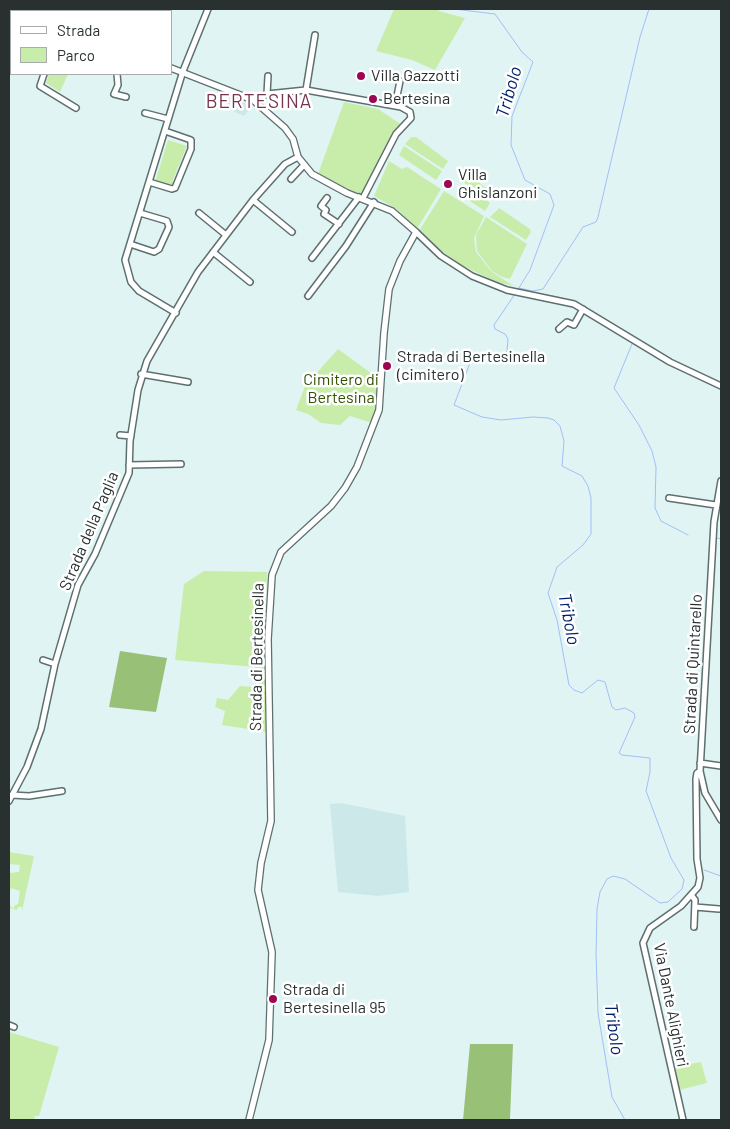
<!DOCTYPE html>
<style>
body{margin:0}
#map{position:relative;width:730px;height:1129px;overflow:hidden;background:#e0f4f4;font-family:Barlow,sans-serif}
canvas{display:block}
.frame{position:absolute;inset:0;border:10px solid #283030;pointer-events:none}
.legend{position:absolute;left:10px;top:10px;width:162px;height:65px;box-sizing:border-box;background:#fff;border:1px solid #a9acac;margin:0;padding:6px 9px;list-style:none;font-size:15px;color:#283030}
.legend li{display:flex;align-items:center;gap:10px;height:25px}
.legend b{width:25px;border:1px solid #a9acac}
</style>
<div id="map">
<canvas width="730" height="1129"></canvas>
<div class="frame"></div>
<ul class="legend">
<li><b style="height:6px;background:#fff"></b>Strada</li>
<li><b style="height:14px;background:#c8edaa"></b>Parco</li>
</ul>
</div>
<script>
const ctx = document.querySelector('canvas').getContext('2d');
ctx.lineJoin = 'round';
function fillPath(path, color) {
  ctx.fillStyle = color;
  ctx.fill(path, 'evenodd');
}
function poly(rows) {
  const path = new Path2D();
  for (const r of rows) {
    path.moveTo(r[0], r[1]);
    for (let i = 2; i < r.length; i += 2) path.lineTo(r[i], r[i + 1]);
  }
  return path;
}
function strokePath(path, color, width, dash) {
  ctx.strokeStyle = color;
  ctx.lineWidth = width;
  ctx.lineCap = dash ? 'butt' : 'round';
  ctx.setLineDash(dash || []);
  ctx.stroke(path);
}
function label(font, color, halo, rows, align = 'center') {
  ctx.font = font + ' Barlow,sans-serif';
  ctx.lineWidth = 5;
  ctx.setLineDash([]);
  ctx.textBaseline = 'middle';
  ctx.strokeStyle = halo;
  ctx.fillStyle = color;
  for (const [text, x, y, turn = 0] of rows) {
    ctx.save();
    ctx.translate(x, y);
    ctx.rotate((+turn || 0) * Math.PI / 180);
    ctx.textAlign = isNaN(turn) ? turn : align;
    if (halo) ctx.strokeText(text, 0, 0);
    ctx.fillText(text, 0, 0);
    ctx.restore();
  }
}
fillPath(poly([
 [225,92,252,106,244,116,219,105],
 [341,803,405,816,409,892,378,896,338,892,330,804]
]), '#cce8e8');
fillPath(poly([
 [394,9,438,9,439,11,465,18,435,70,412,60,376,51],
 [49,74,72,74,68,74,60,92,46,83],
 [344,102,378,109,402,125,366,195,350,191,318,174],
 [411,137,416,137,448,161,443,169,405,144],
 [168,140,187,146,172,182,175,184,172,187,155,182],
 [404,146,442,171,436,180,399,155],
 [389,161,402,169,407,167,441,189,417,229,397,209,374,196],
 [469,173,483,186,497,192,492,200,463,182],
 [462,184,490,203,485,211,456,192],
 [444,191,484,216,474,238,476,252,492,272,514,286,497,282,463,266,436,247,419,231],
 [499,208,530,229,531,232,526,240,490,217],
 [486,217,527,244,510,279,502,277,492,271,477,251,476,235],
 [338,349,375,376,369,384,377,390,376,403,378,404,372,423,350,416,340,425,321,423,308,414,296,410,305,386],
 [204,571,267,572,264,667,269,678,267,732,222,725,225,711,215,707,217,698,228,700,240,686,255,687,255,667,175,660,184,584],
 [9,852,34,856,22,911,22,907,18,907,17,910,9,908,9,905,14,909,14,906,18,904,20,891,11,888,9,892,9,873,19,872,20,865,9,864],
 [9,1032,59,1047,39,1116,35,1116,34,1120,9,1120],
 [701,1062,707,1083,679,1090,674,1067]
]), '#c8edaa');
fillPath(poly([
 [120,651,167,658,156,712,109,707],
 [470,1044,513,1044,510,1119,463,1120]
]), '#99c077');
strokePath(poly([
 [454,9,495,14,522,52,533,62,512,116,511,145,525,180,550,194,554,205,530,270,517,291],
 [519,288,533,291,543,289,583,227,596,222,598,217,640,37,649,9],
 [515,294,494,325,495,329,505,334,508,339,507,351,502,356,486,355,470,363,454,405,482,417,501,420,533,417,548,418,554,420,560,426,564,441,562,466,582,476,588,486,591,498,591,534,583,545,557,567,548,593,557,620,569,685,574,690,582,693,598,680,605,682,612,707,616,710,625,708,634,713,635,717,619,753,622,755,650,758,650,772,646,791,671,858,684,880,682,889,668,902,660,903,625,879,613,876,607,879,600,892,597,909,596,954,598,1013,612,1097,625,1120],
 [632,344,614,388,639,425,652,451,656,467,655,508,661,521,688,535],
 [717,538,721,539],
 [704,870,721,876]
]), '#a0bff6', 1);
const minor = poly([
 [44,74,40,86,76,108],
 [117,74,118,85,114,94,126,97],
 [306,90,315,35],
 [267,94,268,76],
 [253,100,267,94,306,90,401,107,410,112,411,118,396,134,363,198],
 [395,106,400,81],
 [145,113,168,119],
 [291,179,304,165],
 [149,182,172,189,175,188,191,149,191,140,165,131],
 [327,198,321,206,326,210,324,214,339,224],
 [253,200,292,232],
 [199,213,226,235],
 [416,232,441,256,472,276,507,290,574,304,670,362,721,386],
 [130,244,154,252,159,249,169,227,167,221,140,213],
 [213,252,250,282],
 [312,258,359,197],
 [308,296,346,246,374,202],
 [176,313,139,291,131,282,125,260,183,71,208,9],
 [559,329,567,322,574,325,583,309],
 [141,374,188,382],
 [120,435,131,436],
 [129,465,181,464],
 [721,481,714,522,700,771,705,793,721,820],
 [669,498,716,505],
 [43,660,55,664],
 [700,763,721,766],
 [12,795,29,796,62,791],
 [9,801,27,767,41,729,55,664,78,585,95,554,129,473,130,441,138,390,147,361,198,272,253,200,285,164,298,157],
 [692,896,695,900,694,927],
 [695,907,719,909],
 [9,1025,14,1027],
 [683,1120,643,943,650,928,681,906,698,887,700,878,697,859,696,779,697,773,700,771]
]);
const tertiary = poly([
 [71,11,73,9],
 [9,23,11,24],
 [171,68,253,100,285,128,293,139,298,157,312,174,347,193,392,211,416,232,400,261,389,289,384,333,379,410,357,467,345,488,331,506,281,552,272,575,268,639,271,821,261,863,258,890,272,952,269,1040,249,1120]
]);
strokePath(minor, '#5e6f6f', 8);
strokePath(tertiary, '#5e6f6f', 8);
strokePath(minor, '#fff', 5);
strokePath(tertiary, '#fff', 5.5);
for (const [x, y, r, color] of [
 [361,76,5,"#9d0651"],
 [373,99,5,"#9d0651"],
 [448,184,5,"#9d0651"],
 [387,366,5,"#9d0651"],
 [273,999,5,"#9d0651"]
]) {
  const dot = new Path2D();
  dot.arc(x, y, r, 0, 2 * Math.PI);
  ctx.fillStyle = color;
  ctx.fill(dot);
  strokePath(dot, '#fff', 2);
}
label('16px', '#283030', '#fff', [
 ["Villa Gazzotti",371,76],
 ["Bertesina",383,99],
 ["Villa",458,175],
 ["Ghislanzoni",458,193],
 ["Strada di Bertesinella",397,357],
 ["(cimitero)",397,375],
 ["Strada di",283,990],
 ["Bertesinella 95",283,1008]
], 'left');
label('16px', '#305100', '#fff', [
 ["Cimitero di",341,380],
 ["Bertesina",341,398]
]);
label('16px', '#283030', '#fff', [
 ["Strada della Paglia",89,531,-67],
 ["Strada di Bertesinella",257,657,-89],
 ["Strada di Quintarello",693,664,-87],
 ["Via Dante Alighieri",671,1005,79]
]);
label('italic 18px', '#001f6b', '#fff', [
 ["Tribolo",509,92,-74],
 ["Tribolo",569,619,79],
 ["Tribolo",614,1029,82]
]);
ctx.letterSpacing = '1px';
label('19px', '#79344b', '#fff', [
 ["BERTESINA",259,102]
]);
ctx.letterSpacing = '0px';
</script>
